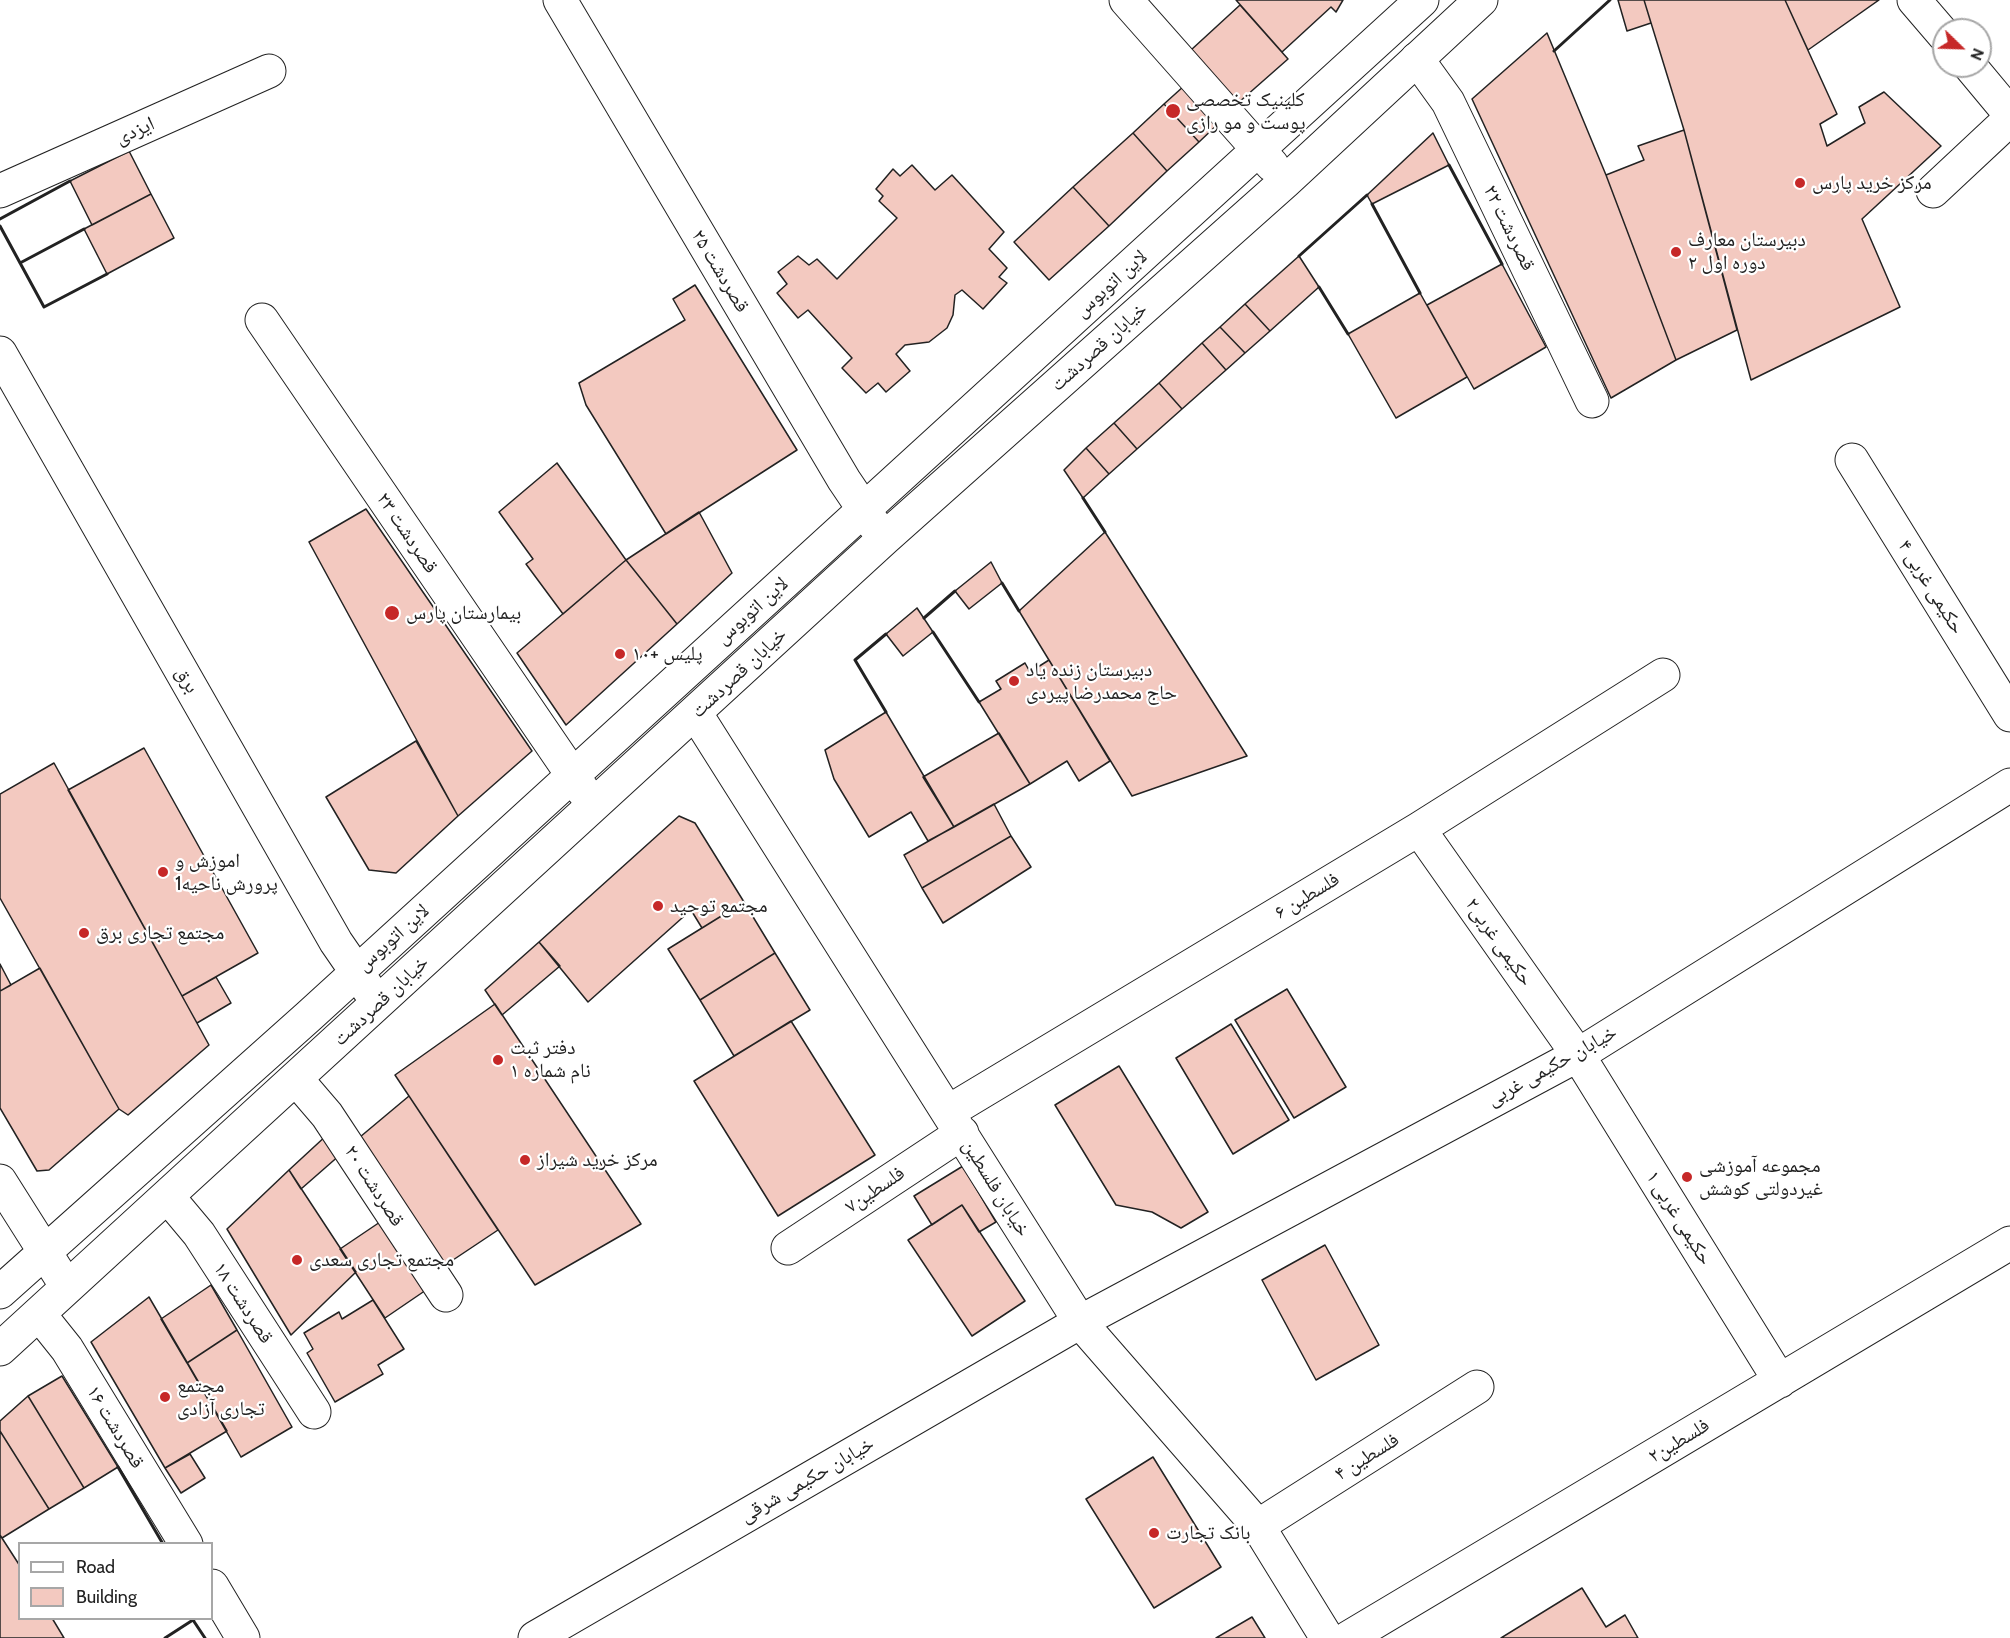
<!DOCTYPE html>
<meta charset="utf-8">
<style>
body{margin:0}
#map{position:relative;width:2010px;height:1638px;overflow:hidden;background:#fff;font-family:Cabin,sans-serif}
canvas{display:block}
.legend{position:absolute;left:18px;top:1542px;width:195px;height:78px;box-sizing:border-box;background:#fff;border:2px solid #a7a7a7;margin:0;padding:8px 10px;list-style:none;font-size:18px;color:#222}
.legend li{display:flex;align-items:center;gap:12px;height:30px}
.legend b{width:30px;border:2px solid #a7a7a7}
.north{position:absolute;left:1932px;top:18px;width:60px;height:60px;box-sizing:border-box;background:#fff;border:2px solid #a7a7a7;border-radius:50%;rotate:113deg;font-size:16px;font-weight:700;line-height:24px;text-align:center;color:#222}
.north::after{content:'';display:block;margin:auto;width:21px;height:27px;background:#c62828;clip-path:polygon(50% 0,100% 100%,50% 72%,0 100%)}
</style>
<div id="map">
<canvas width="2010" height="1638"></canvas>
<ul class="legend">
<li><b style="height:8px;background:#fff"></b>Road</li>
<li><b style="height:16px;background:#f3c9c0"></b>Building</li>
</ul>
<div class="north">N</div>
</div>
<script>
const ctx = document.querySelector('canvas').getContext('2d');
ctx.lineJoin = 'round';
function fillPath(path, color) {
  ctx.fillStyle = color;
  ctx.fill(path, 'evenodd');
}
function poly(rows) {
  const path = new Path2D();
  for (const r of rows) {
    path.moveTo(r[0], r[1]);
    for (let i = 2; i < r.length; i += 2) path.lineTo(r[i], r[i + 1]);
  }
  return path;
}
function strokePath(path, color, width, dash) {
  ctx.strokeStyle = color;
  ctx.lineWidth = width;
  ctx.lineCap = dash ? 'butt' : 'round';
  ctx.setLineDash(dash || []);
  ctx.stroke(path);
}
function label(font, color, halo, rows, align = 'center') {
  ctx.font = font + ' Cabin,"Noto Naskh Arabic",sans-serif';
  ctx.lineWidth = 4.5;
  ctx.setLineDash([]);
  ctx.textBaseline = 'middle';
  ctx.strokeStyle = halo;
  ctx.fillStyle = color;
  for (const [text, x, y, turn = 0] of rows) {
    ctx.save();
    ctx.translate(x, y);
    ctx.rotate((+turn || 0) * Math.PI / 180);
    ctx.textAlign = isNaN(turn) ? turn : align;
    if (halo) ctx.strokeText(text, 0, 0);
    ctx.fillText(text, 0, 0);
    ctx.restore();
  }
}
const building = poly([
 [1236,0,1343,0,1336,12,1331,7,1282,52,1236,0],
 [1618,0,1644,0,1651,23,1627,31,1618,0],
 [1644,0,1785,0,1837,114,1820,124,1827,146,1865,123,1859,107,1884,92,1941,146,1862,219,1900,307,1751,380,1684,130,1644,0],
 [1785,0,1879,0,1808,50,1785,0],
 [1240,5,1288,59,1238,103,1191,50,1240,5],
 [1547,33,1606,175,1676,360,1611,398,1472,99,1547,33],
 [1184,86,1218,124,1199,142,1164,104,1184,86],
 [1164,104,1199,142,1167,171,1133,133,1164,104],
 [1684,130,1737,330,1676,360,1606,175,1644,160,1638,146,1684,130],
 [1133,133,1167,171,1109,226,1073,187,1133,133],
 [1433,133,1449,165,1372,204,1367,195,1433,133],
 [129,151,151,194,92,225,70,181,129,151],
 [912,165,935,190,952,175,1004,232,989,249,1007,268,999,277,1007,283,983,309,962,290,955,295,953,315,947,328,929,342,905,345,896,354,910,371,886,392,878,383,866,393,842,368,852,358,808,310,798,318,777,293,787,284,778,272,798,256,809,265,817,259,837,279,897,218,879,201,883,196,876,189,893,169,900,176,912,165],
 [1073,187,1109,226,1049,280,1014,242,1073,187],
 [151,194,174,238,107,274,84,229,151,194],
 [1299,256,1319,287,1270,331,1245,304,1299,256],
 [1502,264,1546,347,1474,389,1427,305,1502,264],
 [695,285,797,450,666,534,586,405,579,383,685,320,673,299,695,285],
 [1420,293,1467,377,1396,418,1348,334,1420,293],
 [1245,304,1270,331,1245,353,1220,327,1245,304],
 [1220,327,1245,353,1226,370,1202,343,1220,327],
 [1202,343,1226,370,1182,409,1159,383,1202,343],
 [1159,383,1182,409,1137,449,1114,423,1159,383],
 [1114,423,1137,449,1109,474,1086,448,1114,423],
 [1086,448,1109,474,1083,498,1064,470,1086,448],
 [557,463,626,560,563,614,526,564,533,559,499,512,557,463],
 [366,509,532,751,458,816,309,542,366,509],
 [699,512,732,573,677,624,626,560,699,512],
 [1105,532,1247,756,1132,796,1019,611,1105,532],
 [626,560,677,624,566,725,517,653,626,560],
 [991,562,1002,583,969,609,955,591,991,562],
 [917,608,933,632,903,656,886,634,917,608],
 [1049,660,1110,761,1079,781,1067,761,1030,784,979,702,1001,689,996,681,1025,663,1030,672,1049,660],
 [886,712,954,827,928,841,911,812,869,837,834,779,825,750,886,712],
 [999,733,1030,784,954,827,923,777,999,733],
 [416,741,458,816,396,873,369,870,326,797,416,741],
 [144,748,258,953,182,996,68,790,144,748],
 [54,763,209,1045,128,1115,119,1109,0,898,0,794,54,763],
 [994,804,1011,836,922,888,904,855,994,804],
 [679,816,695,823,744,902,702,928,691,910,588,1002,539,942,679,816],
 [1011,836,1031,867,943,923,922,888,1011,836],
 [744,902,775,953,700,1000,668,949,744,902],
 [539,942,560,966,502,1015,485,990,539,942],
 [775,953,810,1010,734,1056,700,1000,775,953],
 [0,964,11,985,0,991,0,964],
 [40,968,119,1109,49,1170,37,1171,0,1108,0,991,40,968],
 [216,977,231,1003,197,1023,182,996,216,977],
 [1287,989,1346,1087,1294,1118,1235,1020,1287,989],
 [495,1004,641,1224,535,1285,395,1075,495,1004],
 [791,1021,875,1155,778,1216,694,1081,791,1021],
 [1231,1024,1289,1120,1233,1154,1176,1058,1231,1024],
 [1119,1066,1208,1212,1181,1228,1152,1212,1116,1205,1055,1105,1119,1066],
 [409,1096,498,1230,444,1266,360,1137,409,1096],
 [328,1134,341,1154,301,1189,289,1170,328,1134],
 [963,1166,996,1222,979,1232,962,1205,932,1225,914,1196,963,1166],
 [289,1170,356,1272,291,1335,227,1229,289,1170],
 [962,1205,1025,1301,972,1336,908,1240,962,1205],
 [383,1220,429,1288,385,1318,340,1249,383,1220],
 [1325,1245,1379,1345,1316,1380,1262,1280,1325,1245],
 [211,1285,237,1330,187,1363,161,1319,211,1285],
 [149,1297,227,1431,165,1468,91,1342,149,1297],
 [373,1300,404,1349,378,1365,383,1374,335,1402,307,1353,313,1349,304,1333,339,1312,342,1319,373,1300],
 [237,1330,292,1427,241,1457,187,1363,237,1330],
 [62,1376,118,1467,84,1488,28,1396,62,1376],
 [28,1396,84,1488,49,1509,0,1431,0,1421,28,1396],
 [0,1431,49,1509,2,1538,0,1535,0,1431],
 [190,1454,205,1478,181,1493,165,1468,190,1454],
 [1153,1457,1221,1567,1154,1608,1086,1499,1153,1457],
 [0,1535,20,1566,20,1618,52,1618,64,1638,0,1638,0,1535],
 [1582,1588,1606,1627,1625,1615,1638,1638,1501,1638,1582,1588],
 [1252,1617,1265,1638,1216,1638,1252,1617]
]);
fillPath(building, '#f3c9c0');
strokePath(building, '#222', 1.5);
const minor = poly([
 [560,0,844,480,875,526],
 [1126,0,1272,165],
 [1914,0,1944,35],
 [1417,59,1448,102,1592,401],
 [1970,66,2010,114],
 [0,191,269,71],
 [1933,191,2010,119],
 [262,320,584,792],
 [0,353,336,942,369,990],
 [1852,460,2010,715],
 [696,714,1080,1322,1258,1526,1327,1638],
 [1419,829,1578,1055,1780,1381],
 [297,1080,327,1115,446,1295],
 [948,1112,1419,829,1663,675],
 [0,1181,67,1287],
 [168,1197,199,1234,314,1412],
 [788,1248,962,1133],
 [0,1292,309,1016,1422,0],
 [39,1314,67,1349,186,1544],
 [1258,1526,1477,1387],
 [212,1586,243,1638],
 [535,1638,1080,1322,1578,1055,2010,785],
 [1348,1638,2010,1243]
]);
const major = poly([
 [0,1349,885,538,1286,181,1481,0]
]);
strokePath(minor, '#222', 35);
strokePath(major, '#222', 35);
strokePath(minor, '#fff', 33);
strokePath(major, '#fff', 33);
strokePath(poly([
 [1554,51,1610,0],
 [1449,165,1502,264],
 [1372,204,1420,293],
 [0,219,70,181],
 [0,226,44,307,107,274],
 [1299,256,1367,195],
 [20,263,84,229],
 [1319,287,1348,334],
 [1083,498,1105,532],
 [1002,583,1019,611],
 [924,618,955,591],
 [933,632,979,702],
 [886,712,855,660,886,634],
 [118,1467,163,1544],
 [193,1620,205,1638],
 [165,1638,196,1618]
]), '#222', 3);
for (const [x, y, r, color] of [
 [1173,111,8,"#c62828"],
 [1800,183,6,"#c62828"],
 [1676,252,6,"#c62828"],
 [392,613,8,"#c62828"],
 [620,654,6,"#c62828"],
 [1014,681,6,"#c62828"],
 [163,872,6,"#c62828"],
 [658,906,6,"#c62828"],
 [84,933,6,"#c62828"],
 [498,1060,6,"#c62828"],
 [525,1160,6,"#c62828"],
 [1687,1177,6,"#c62828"],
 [297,1260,6,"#c62828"],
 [165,1397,6,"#c62828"],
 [1154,1533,6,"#c62828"]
]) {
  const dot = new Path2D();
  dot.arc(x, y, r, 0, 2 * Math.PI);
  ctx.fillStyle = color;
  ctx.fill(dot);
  strokePath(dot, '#fff', 2);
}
label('20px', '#222', '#fff', [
 ["کلینیک تخصصی",1186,100],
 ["پوست و مو رازی",1186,123],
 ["مرکز خرید پارس",1812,183],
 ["دبیرستان معارف",1688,240],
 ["۲ دوره اول",1688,263],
 ["بیمارستان پارس",406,613],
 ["پلیس +۱۰",632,654],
 ["دبیرستان زنده یاد",1026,670],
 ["حاج محمدرضا پیردی",1026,693],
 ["اموزش و",175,861],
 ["پرورش ناحیه1",175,884],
 ["مجتمع توحید",670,906],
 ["مجتمع تجاری برق",96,933],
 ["دفتر ثبت",510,1048],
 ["نام شماره ١",510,1071],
 ["مرکز خرید شیراز",537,1160],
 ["مجموعه آموزشی",1699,1166],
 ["غیردولتی کوشش",1699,1189],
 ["مجتمع تجاری سعدی",309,1260],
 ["مجتمع",177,1386],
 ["تجاری آزادی",177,1409],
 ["بانک تجارت",1166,1533]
], 'left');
label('20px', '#222', '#fff', [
 ["ایزدی",135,131,-24],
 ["قصردشت ۲۲",1509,228,64],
 ["قصردشت ۲۵",720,271,59],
 ["لاین اتوبوس",1111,284,-42],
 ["خیابان قصردشت",1099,347,-42],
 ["قصردشت ۲۳",407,533,56],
 ["حکیمی غربی ۴",1931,587,58],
 ["لاین اتوبوس",752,611,-42],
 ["خیابان قصردشت",739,673,-43],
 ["برق",187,680,60],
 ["فلسطین ۶",1307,896,-31],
 ["لاین اتوبوس",393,938,-42],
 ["حکیمی غربی۲",1499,942,55],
 ["خیابان قصردشت",381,1001,-43],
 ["خیابان حکیمی غربی",1552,1066,-29],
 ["قصردشت ۲۰",374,1186,57],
 ["خیابان فلسطین",996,1188,58],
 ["۷فلسطین",875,1190,-34],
 ["حکیمی غربی ۱",1679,1218,58],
 ["قصردشت ۱۸",243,1303,57],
 ["قصردشت ۱۶",115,1427,59],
 ["فلسطین۲",1679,1441,-31],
 ["۴ فلسطین",1367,1457,-32],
 ["خیابان حکیمی شرقی",807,1480,-30]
]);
</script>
